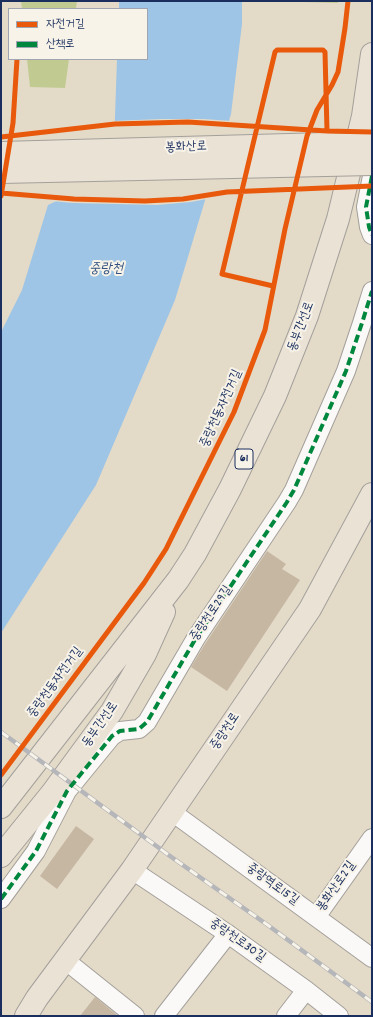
<!DOCTYPE html>
<meta charset="utf-8">
<style>
body{margin:0}
#map{position:relative;width:373px;height:1017px;overflow:hidden;background:#e4dac8;font-family:Dekko,"Poor Story",sans-serif}
canvas{display:block}
.frame{position:absolute;inset:0;border:2px solid #1b2f5e;pointer-events:none}
.legend{position:absolute;left:8px;top:8px;width:140px;height:52px;box-sizing:border-box;background:#f7f3e8;border:1px solid #9fa5b1;margin:0;padding:5px 7px;list-style:none;font-size:12px;color:#1b2f5e}
.legend li{display:flex;align-items:center;gap:8px;height:20px}
.legend b{width:20px;border:1px solid #9fa5b1}
</style>
<div id="map">
<canvas width="373" height="1017"></canvas>
<div class="frame"></div>
<ul class="legend">
<li><b style="height:5px;background:#e8590c"></b>자전거길</li>
<li><b style="height:5px;background:#00873e"></b>산책로</li>
</ul>
</div>
<script>
const ctx = document.querySelector('canvas').getContext('2d');
ctx.lineJoin = 'round';
function fillPath(path, color) {
  ctx.fillStyle = color;
  ctx.fill(path, 'evenodd');
}
function poly(rows) {
  const path = new Path2D();
  for (const r of rows) {
    path.moveTo(r[0], r[1]);
    for (let i = 2; i < r.length; i += 2) path.lineTo(r[i], r[i + 1]);
  }
  return path;
}
function strokePath(path, color, width, dash) {
  ctx.strokeStyle = color;
  ctx.lineWidth = width;
  ctx.lineCap = dash ? 'butt' : 'round';
  ctx.setLineDash(dash || []);
  ctx.stroke(path);
}
function label(font, color, halo, rows, align = 'center') {
  ctx.font = font + ' Dekko,"Poor Story",sans-serif';
  ctx.lineWidth = 4;
  ctx.setLineDash([]);
  ctx.textBaseline = 'middle';
  ctx.strokeStyle = halo;
  ctx.fillStyle = color;
  for (const [text, x, y, turn = 0] of rows) {
    ctx.save();
    ctx.translate(x, y);
    ctx.rotate((+turn || 0) * Math.PI / 180);
    ctx.textAlign = isNaN(turn) ? turn : align;
    if (halo) ctx.strokeText(text, 0, 0);
    ctx.fillText(text, 0, 0);
    ctx.restore();
  }
}
fillPath(poly([
 [21,1,77,1,76,9,22,9],
 [266,1,338,1,338,3],
 [27,59,69,59,65,88,30,87]
]), '#c1cb91');
fillPath(poly([
 [119,1,242,1,242,24,231,114,175,300,96,485,1,633,1,332,22,290,48,205,113,174,117,59,147,59,147,9,119,9]
]), '#9ec5e5');
fillPath(poly([
 [161,119,204,119,231,121,207,199,191,202,157,205,73,203,51,201,111,173,113,121]
]), '#e4dac8');
fillPath(poly([
 [267,551,286,564,282,569,300,580,227,691,191,667,205,644],
 [76,826,94,839,57,889,40,876],
 [95,997,118,1016,80,1016]
]), '#c6b7a3');
const minor = poly([
 [372,176,366,207,369,227,372,235],
 [172,812,372,958],
 [132,870,228,934,306,990,339,1016],
 [1,899,36,851,67,791,112,736,120,731,139,729,147,722,196,638,287,502,294,490,346,371,362,323,372,291],
 [316,917,372,838],
 [65,960,135,1016],
 [164,1016,228,934],
 [286,1016,306,990]
]);
const major = poly([
 [26,1016,37,998,132,870,310,609,372,494]
]);
const highway = poly([
 [1,807,178,580,195,554,230,489,275,396,307,316,338,219,363,116,372,54],
 [1,856,52,793,112,711,145,654,164,612]
]);
strokePath(minor, '#a3a09b', 20);
strokePath(major, '#a3a09b', 24);
strokePath(highway, '#a3a09b', 24);
strokePath(minor, '#fbf9f7', 18);
strokePath(major, '#ebe2d6', 22);
strokePath(highway, '#ebe2d6', 22);
const rail = poly([
 [1,732,170,856,269,926,372,1002]
]);
strokePath(rail, '#b5b6b9', 4.5);
strokePath(rail, '#f7f3e8', 3, [9]);
const majorBridge = poly([
 [1,153,325,144,372,145],
 [1,172,372,164]
]);
strokePath(majorBridge, '#a3a09b', 24, []);
strokePath(majorBridge, '#ebe2d6', 22);
strokePath(poly([
 [372,176,366,207,369,227,372,235],
 [1,899,36,851,67,791,112,736,120,731,139,729,147,722,196,638,287,502,294,490,346,371,362,323,372,291]
]), '#00873e', 4, [8, 4]);
strokePath(poly([
 [1,137,115,124,188,122,327,131,372,132],
 [1,193,74,199,145,201,183,199,227,192,372,186],
 [1,196,13,123,17,59],
 [273,286,222,274,275,52,277,50,323,50,325,52,327,131],
 [1,775,144,583,166,549,234,412,265,330,285,229,307,136,317,110,332,85,338,72,345,28,348,1]
]), '#e8590c', 5);
for (const [x, y, w] of [
 [244,459,18]
]) {
  const box = new Path2D();
  box.roundRect(x - w / 2, y - 10, w, 20, 3);
  ctx.fillStyle = '#f7f3e8';
  ctx.fill(box);
  strokePath(box, '#1b2f5e', 1);
}
label('bold 12px', '#1b2f5e', null, [
 ["61",244,459]
]);
label('13px', '#1b2f5e', '#f7f3e8', [
 ["봉화산로",186,148,-2],
 ["동부간선로",302,327,-69],
 ["중랑천동자전거길",222,409,-66],
 ["중랑천로29길",212,614,-56],
 ["중랑천동자전거길",56,683,-54],
 ["동부간선로",101,725,-55],
 ["중랑천로",226,732,-56],
 ["중랑역로15길",272,885,36],
 ["봉화산로2길",337,887,-55],
 ["중랑천로30길",237,941,35]
]);
label('italic 14px', '#345283', '#f7f3e8', [
 ["중랑천",106,270]
]);
</script>
